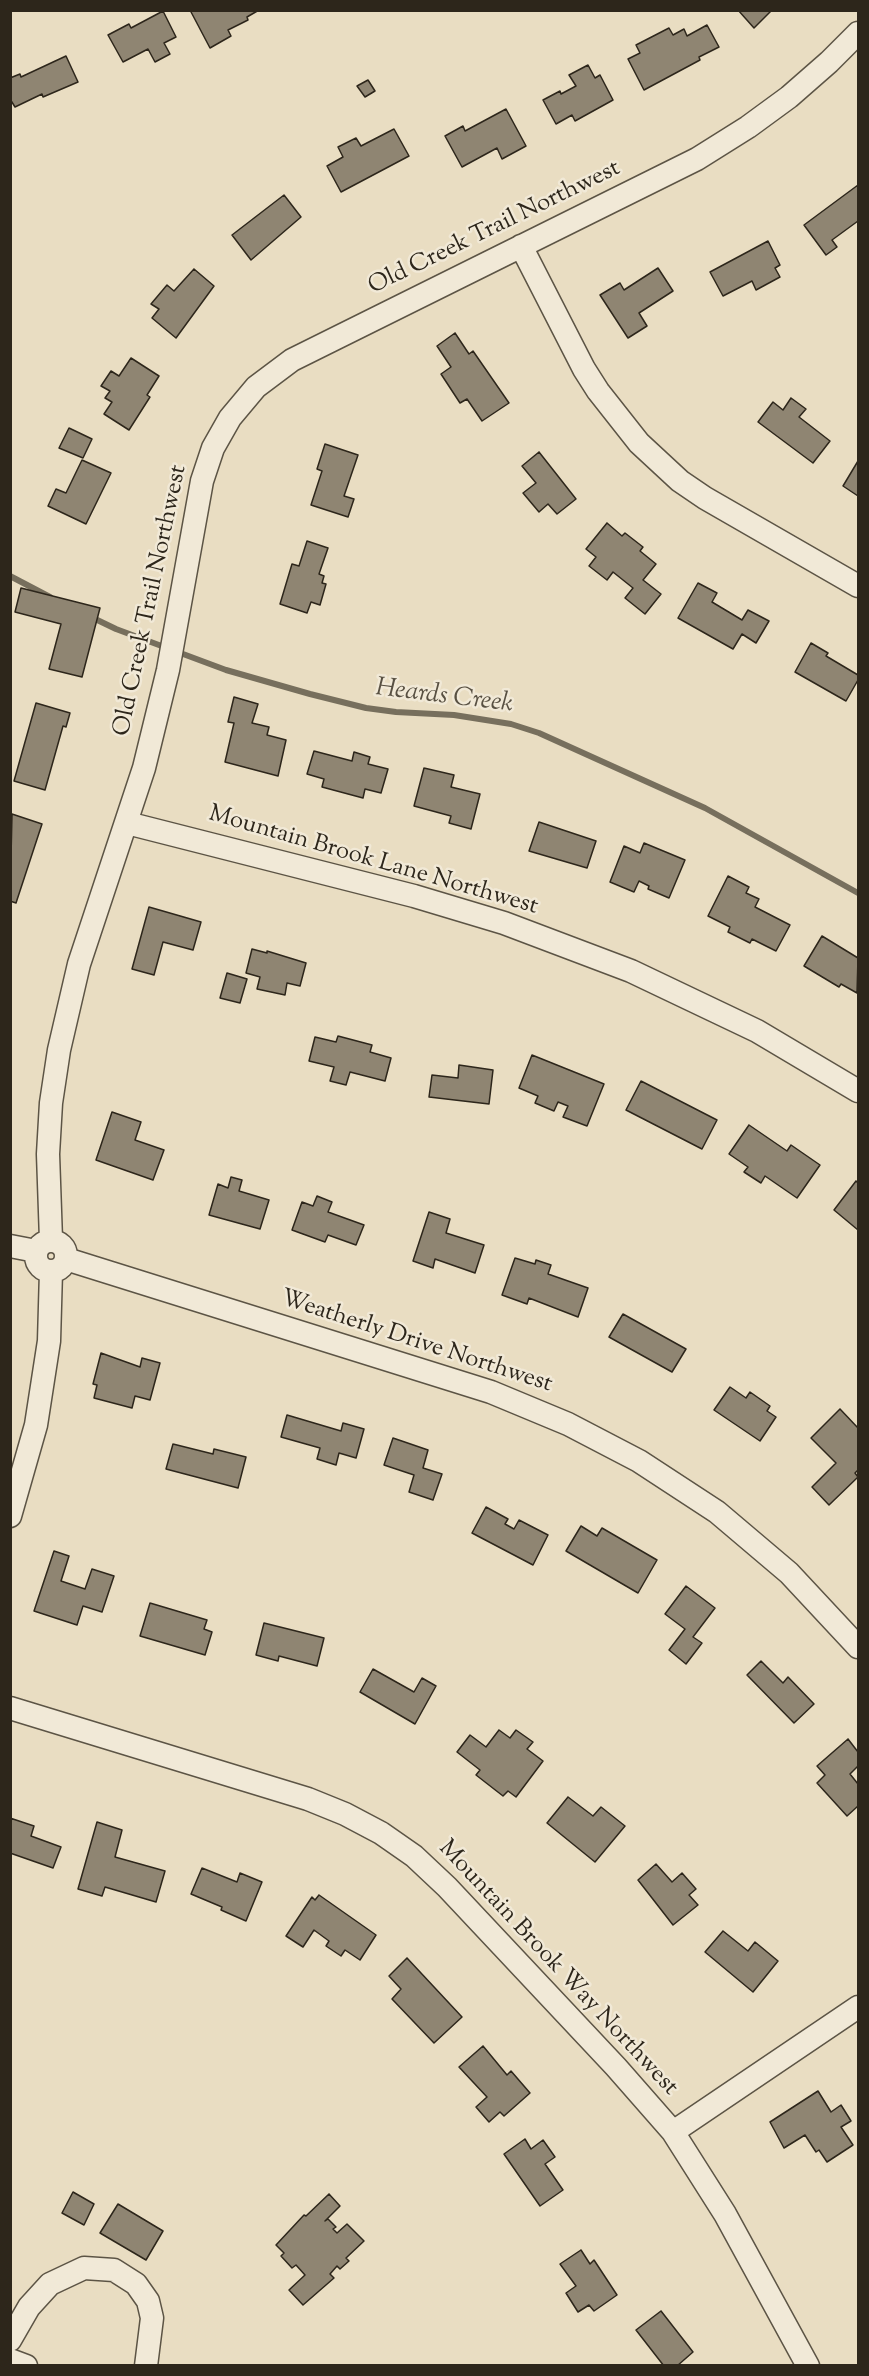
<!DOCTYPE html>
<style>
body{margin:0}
#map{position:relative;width:869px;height:2376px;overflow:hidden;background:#e9ddc2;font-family:"Sorts Mill Goudy",serif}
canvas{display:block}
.frame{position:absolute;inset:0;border:12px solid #2d261b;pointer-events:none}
</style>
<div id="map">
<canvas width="869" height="2376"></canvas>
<div class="frame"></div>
</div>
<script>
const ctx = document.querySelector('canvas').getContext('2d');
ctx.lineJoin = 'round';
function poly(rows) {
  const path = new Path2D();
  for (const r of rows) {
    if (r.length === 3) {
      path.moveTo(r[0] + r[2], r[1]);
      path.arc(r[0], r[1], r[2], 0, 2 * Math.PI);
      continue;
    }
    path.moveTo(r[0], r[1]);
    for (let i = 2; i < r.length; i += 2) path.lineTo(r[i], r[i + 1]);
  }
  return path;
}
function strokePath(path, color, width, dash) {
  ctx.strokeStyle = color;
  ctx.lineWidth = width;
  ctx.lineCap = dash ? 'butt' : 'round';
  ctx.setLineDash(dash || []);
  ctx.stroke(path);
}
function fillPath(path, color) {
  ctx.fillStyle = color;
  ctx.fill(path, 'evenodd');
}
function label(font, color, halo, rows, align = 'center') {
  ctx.font = font + ' "Sorts Mill Goudy",serif';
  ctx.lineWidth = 5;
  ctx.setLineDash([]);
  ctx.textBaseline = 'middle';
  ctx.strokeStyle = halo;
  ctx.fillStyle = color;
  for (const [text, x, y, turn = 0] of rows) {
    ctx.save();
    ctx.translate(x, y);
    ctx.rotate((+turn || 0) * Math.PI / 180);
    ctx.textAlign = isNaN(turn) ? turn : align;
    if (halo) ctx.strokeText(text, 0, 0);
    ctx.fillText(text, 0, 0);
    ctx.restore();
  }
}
strokePath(poly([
 [10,576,50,597],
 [91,617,116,629,226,670,310,694,366,708,396,712,454,715,511,724,539,733,705,808,858,893]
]), '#776f5d', 6);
const building = poly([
 [190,10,259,10,247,17,248,20,228,30,231,36,210,48,190,10],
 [738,10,772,10,754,28,738,10],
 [163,11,176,37,164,43,170,54,155,62,148,49,123,62,108,35,129,24,131,28,163,11],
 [707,25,719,47,699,57,700,60,644,90,628,59,640,53,636,45,669,28,673,35,684,29,687,36,707,25],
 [66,56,78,82,43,97,42,94,15,107,10,99,10,78,20,74,21,77,66,56],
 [588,65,595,78,600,75,613,100,575,121,572,115,556,124,543,100,560,91,561,94,576,86,569,75,588,65],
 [368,80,375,91,365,97,357,86,368,80],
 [506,109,526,146,502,159,497,148,462,167,445,136,463,126,465,131,506,109],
 [394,129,409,156,341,192,327,166,343,157,338,147,356,138,361,146,394,129],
 [858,185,858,221,832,240,837,247,826,255,804,225,858,185],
 [284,195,301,217,251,260,232,235,284,195],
 [768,241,780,265,775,268,780,277,756,290,752,281,723,296,710,272,768,241],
 [658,268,673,291,639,313,647,326,628,338,600,295,620,283,624,290,658,268],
 [194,269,214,286,176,338,152,318,159,309,151,304,167,285,174,291,194,269],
 [455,333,469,354,473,351,509,403,482,421,467,399,460,403,441,374,451,367,437,346,455,333],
 [131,358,159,376,147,395,150,397,129,430,104,414,112,402,105,398,110,391,101,386,111,371,119,376,131,358],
 [791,398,806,409,799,417,830,441,813,463,758,422,773,402,783,410,791,398],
 [69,428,92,439,83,458,59,448,69,428],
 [325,444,358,455,344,496,354,499,348,517,311,505,322,471,317,469,325,444],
 [539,452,576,499,557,514,548,504,539,512,523,493,536,483,522,466,539,452],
 [82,460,111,473,86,524,48,506,56,489,66,493,82,460],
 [858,461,858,496,843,486,858,461],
 [607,523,622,536,625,533,643,547,640,551,656,564,643,580,661,594,645,614,625,598,633,588,613,572,607,580,589,566,596,557,586,549,607,523],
 [307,541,328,548,319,574,324,576,322,583,326,584,320,605,311,602,307,613,280,604,292,564,299,566,307,541],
 [698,583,717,593,712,602,742,620,748,610,769,621,756,643,742,634,733,649,678,618,698,583],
 [21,588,100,608,82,677,49,669,61,624,15,612,21,588],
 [811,643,828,653,826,656,858,675,858,680,846,701,795,672,811,643],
 [234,697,258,704,252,723,269,727,267,735,286,740,278,776,225,762,234,723,228,722,234,697],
 [36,703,70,713,66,727,63,726,45,790,14,781,36,703],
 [314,751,352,761,354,752,370,757,368,764,388,769,381,793,365,789,363,798,322,787,324,779,307,774,314,751],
 [424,768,454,775,451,787,480,794,471,829,449,823,451,816,414,806,424,768],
 [12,814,42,824,16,903,10,901,12,814],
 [539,822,596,841,587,868,529,851,539,822],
 [644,843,685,860,669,898,648,889,649,886,639,881,634,892,610,882,624,846,640,853,644,843],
 [728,876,749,887,746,893,759,899,755,907,790,925,776,951,752,939,750,943,728,932,730,927,708,916,728,876],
 [149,907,201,922,193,950,163,942,154,975,132,969,149,907],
 [822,936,858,958,857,993,841,984,839,987,804,966,822,936],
 [252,949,267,953,267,951,306,963,300,986,287,983,285,995,257,989,260,977,246,973,252,949],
 [227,973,247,979,240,1003,220,998,227,973],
 [338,1036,372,1045,370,1052,391,1058,385,1081,350,1072,346,1085,330,1081,334,1067,309,1061,315,1037,336,1042,338,1036],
 [532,1055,604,1084,587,1126,563,1117,568,1106,558,1102,554,1111,535,1103,538,1096,519,1088,532,1055],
 [459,1065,493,1070,489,1104,429,1097,432,1075,458,1078,459,1065],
 [641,1081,717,1120,702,1149,626,1110,641,1081],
 [112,1112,141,1122,135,1140,164,1150,153,1180,96,1160,112,1112],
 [749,1125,787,1151,791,1145,820,1165,797,1198,765,1176,761,1183,744,1172,748,1167,729,1154,749,1125],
 [231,1177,242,1180,239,1191,269,1200,260,1229,209,1215,218,1184,228,1188,231,1177],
 [856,1181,858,1183,858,1230,834,1210,856,1181],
 [317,1196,332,1202,328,1212,364,1225,356,1245,328,1235,325,1242,292,1230,302,1202,313,1206,317,1196],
 [429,1212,450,1219,446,1233,484,1245,475,1273,435,1259,433,1268,413,1261,429,1212],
 [515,1258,535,1264,536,1260,551,1265,548,1274,588,1288,578,1317,529,1298,527,1304,502,1295,515,1258],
 [623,1314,686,1349,672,1372,609,1337,623,1314],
 [101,1353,140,1367,142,1358,160,1363,150,1400,135,1396,132,1408,94,1398,97,1385,93,1384,101,1353],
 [730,1387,746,1398,750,1392,770,1406,767,1411,776,1417,760,1441,714,1410,730,1387],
 [840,1409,858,1428,858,1470,855,1473,858,1477,829,1505,812,1487,836,1463,811,1438,840,1409],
 [287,1415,341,1431,343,1423,364,1429,356,1458,339,1453,336,1465,317,1459,320,1448,281,1437,287,1415],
 [393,1438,428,1450,423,1468,442,1474,433,1500,409,1492,414,1475,384,1465,393,1438],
 [173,1444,213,1454,214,1449,246,1457,238,1488,166,1469,173,1444],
 [486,1507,508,1519,505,1524,514,1529,519,1520,548,1535,533,1565,472,1533,486,1507],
 [581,1526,597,1536,602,1528,657,1560,638,1593,566,1551,581,1526],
 [54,1551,69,1556,61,1581,85,1589,92,1569,114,1576,102,1612,83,1606,77,1625,34,1611,54,1551],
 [686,1586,715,1608,693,1637,702,1643,686,1664,669,1650,685,1629,665,1614,686,1586],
 [150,1603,207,1620,204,1629,212,1632,205,1655,140,1636,150,1603],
 [264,1623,324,1638,317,1666,279,1656,278,1661,256,1655,264,1623],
 [761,1661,783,1683,788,1677,814,1704,794,1723,747,1675,761,1661],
 [373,1669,414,1692,422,1678,436,1686,415,1724,360,1692,373,1669],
 [499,1730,510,1738,516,1730,533,1742,527,1749,543,1761,516,1797,508,1791,503,1796,476,1775,480,1770,457,1752,470,1735,486,1747,499,1730],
 [848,1739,858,1752,858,1766,850,1774,858,1784,858,1806,847,1816,817,1783,825,1775,817,1766,848,1739],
 [568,1797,593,1816,601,1807,625,1826,595,1862,547,1823,568,1797],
 [10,1818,34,1826,31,1836,61,1847,53,1868,10,1853,10,1818],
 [97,1822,122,1830,115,1857,165,1871,156,1902,105,1887,102,1896,78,1889,97,1822],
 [656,1864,672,1882,682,1873,696,1889,689,1895,698,1905,673,1925,638,1880,656,1864],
 [202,1868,237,1882,240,1873,262,1882,246,1921,221,1910,222,1907,191,1894,202,1868],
 [319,1895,376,1935,360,1960,345,1950,341,1956,326,1946,329,1941,314,1930,303,1947,286,1936,312,1897,315,1900,319,1895],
 [723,1931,748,1951,755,1942,778,1961,753,1992,705,1952,723,1931],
 [407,1958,462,2017,434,2043,392,1999,401,1989,389,1976,407,1958],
 [483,2046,507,2075,511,2071,530,2093,504,2116,500,2112,489,2122,476,2107,487,2097,459,2067,483,2046],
 [818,2091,831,2112,841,2105,851,2121,841,2127,853,2145,827,2162,819,2150,816,2152,805,2135,784,2148,770,2122,818,2091],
 [525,2139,531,2149,543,2140,555,2157,545,2164,563,2190,540,2206,504,2154,525,2139],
 [73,2192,94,2204,84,2225,62,2213,73,2192],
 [329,2194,340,2206,325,2221,328,2219,336,2227,333,2229,337,2233,347,2224,364,2241,346,2258,349,2261,340,2269,337,2266,330,2274,334,2278,303,2305,289,2290,305,2275,296,2265,292,2268,281,2256,284,2253,276,2245,304,2215,306,2216,329,2194],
 [118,2204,163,2231,146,2260,100,2233,118,2204],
 [581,2250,590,2264,594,2260,617,2295,594,2311,589,2305,578,2312,566,2293,576,2286,560,2264,581,2250],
 [661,2311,693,2352,677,2366,664,2366,636,2330,661,2311]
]);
fillPath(building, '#8f8572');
strokePath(building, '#2d261b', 1.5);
const minor = poly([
 [521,246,584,369,598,391,639,443,680,481,705,498,858,586],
 [127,823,414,896,504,923,631,971,757,1031,858,1091],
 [51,1240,48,1154,51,1103,59,1050,79,964,144,768,168,670,202,481,213,448,230,418,256,387,292,360,697,159,748,127,789,97,829,62,858,33],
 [51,1256,15],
 [10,1246,36,1251],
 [66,1259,491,1392,568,1424,639,1461,717,1512,789,1573,858,1647],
 [10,1516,36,1425,49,1341,51,1271],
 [10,1708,308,1799,345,1814,381,1833,414,1856,447,1887,616,2067,673,2132,725,2214,808,2366],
 [673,2132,858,2007],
 [10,2340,29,2307,50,2284,84,2268,114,2270,136,2284,148,2301,152,2318,146,2366],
 [10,2360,26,2366]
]);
strokePath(minor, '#5c5445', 25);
strokePath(minor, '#f1e9d7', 22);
label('24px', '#2d261b', '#f1e9d7', [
 ["Old Creek Trail Northwest",495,229,-26],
 ["Old Creek Trail Northwest",152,601,-78],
 ["Mountain Brook Lane Northwest",373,862,16],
 ["Weatherly Drive Northwest",416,1343,18],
 ["Mountain Brook Way Northwest",557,1969,47]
]);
label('italic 26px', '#585042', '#f1e9d7', [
 ["Heards Creek",444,698,7]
]);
</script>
